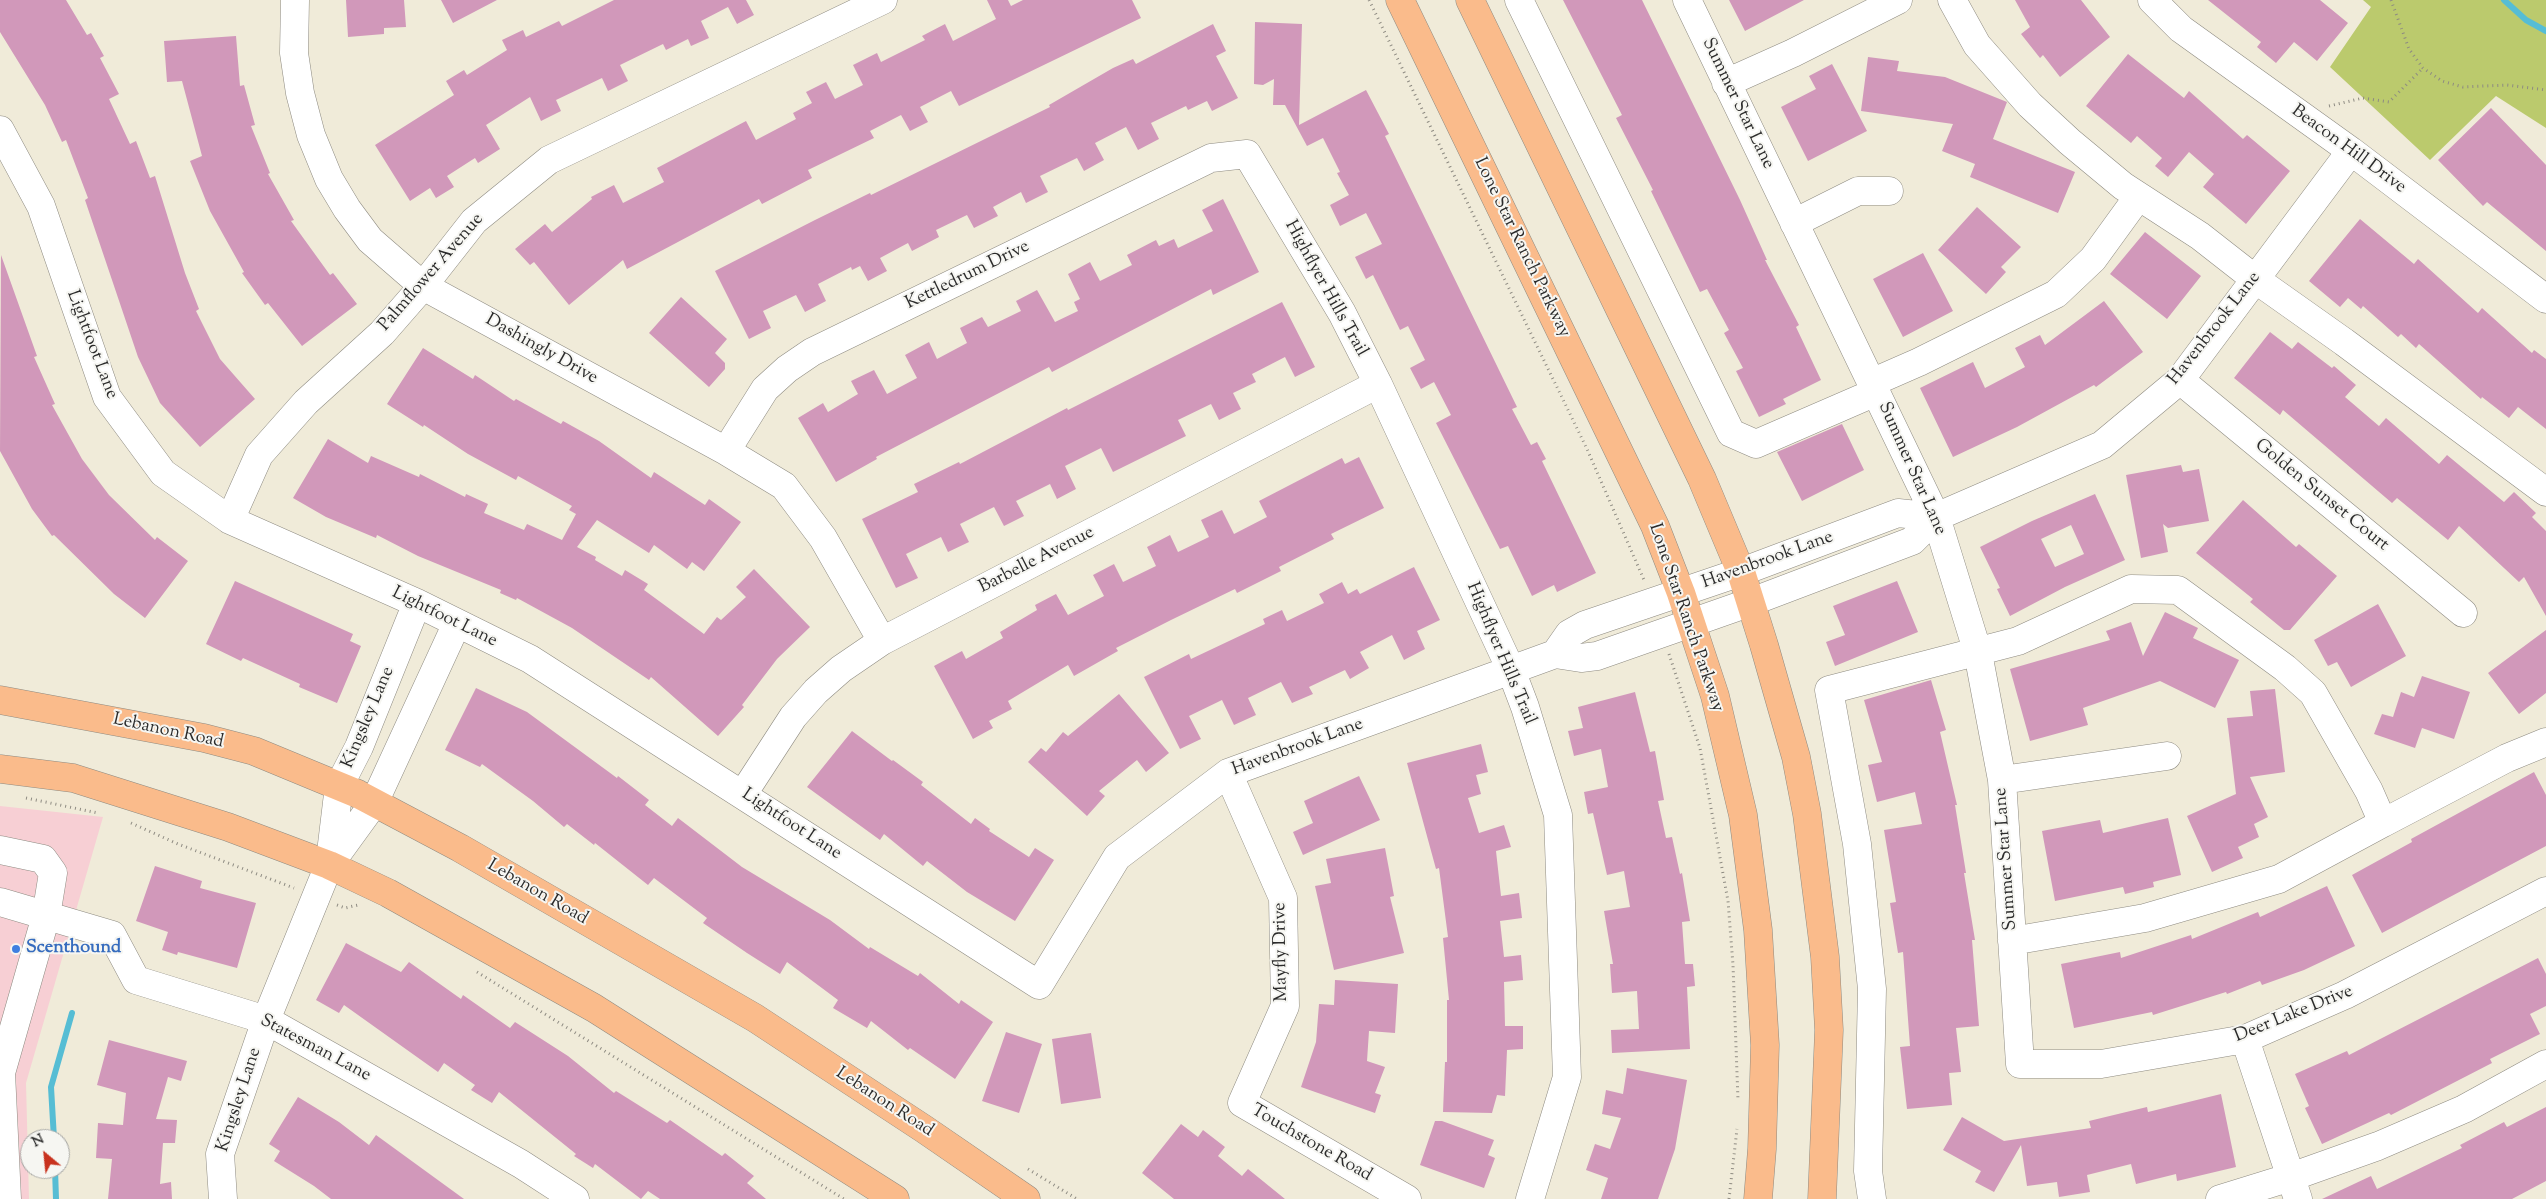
<!DOCTYPE html>
<style>
body{margin:0}
#map{position:relative;width:2546px;height:1199px;overflow:hidden;background:#f0ebd9;font-family:"Sorts Mill Goudy",serif}
canvas{display:block}
.north{position:absolute;left:20px;top:1129px;width:50px;height:50px;box-sizing:border-box;background:#f6f6f2;border:1px solid #a5a5a2;border-radius:50%;rotate:332deg;font-size:14px;font-weight:700;line-height:20px;text-align:center;color:#2b2b2b}
.north::after{content:'';display:block;margin:auto;width:18px;height:22px;background:#c8321e;clip-path:polygon(50% 0,100% 100%,50% 72%,0 100%)}
</style>
<div id="map">
<canvas width="2546" height="1199"></canvas>
<div class="north">N</div>
</div>
<script>
const ctx = document.querySelector('canvas').getContext('2d');
ctx.lineJoin = 'round';
function fillPath(path, color) {
  ctx.fillStyle = color;
  ctx.fill(path, 'evenodd');
}
function poly(rows) {
  const path = new Path2D();
  for (const r of rows) {
    path.moveTo(r[0], r[1]);
    for (let i = 2; i < r.length; i += 2) path.lineTo(r[i], r[i + 1]);
  }
  return path;
}
function strokePath(path, color, width, dash) {
  ctx.strokeStyle = color;
  ctx.lineWidth = width;
  ctx.lineCap = dash ? 'butt' : 'round';
  ctx.setLineDash(dash || []);
  ctx.stroke(path);
}
function label(font, color, halo, rows, align = 'center') {
  ctx.font = font + ' "Sorts Mill Goudy",serif';
  ctx.lineWidth = 4;
  ctx.setLineDash([]);
  ctx.textBaseline = 'middle';
  ctx.strokeStyle = halo;
  ctx.fillStyle = color;
  for (const [text, x, y, turn = 0] of rows) {
    ctx.save();
    ctx.translate(x, y);
    ctx.rotate((+turn || 0) * Math.PI / 180);
    ctx.textAlign = isNaN(turn) ? turn : align;
    if (halo) ctx.strokeText(text, 0, 0);
    ctx.fillText(text, 0, 0);
    ctx.restore();
  }
}
fillPath(poly([
 [0,806,103,817,26,1083,29,1199,0,1199]
]), '#f7cfd4');
fillPath(poly([
 [2363,0,2546,0,2546,128,2496,96,2430,160,2330,67,2371,7]
]), '#bbca6d');
strokePath(poly([
 [2504,0,2526,20,2546,31],
 [54,1139,51,1087,72,1013],
 [55,1169,56,1199]
]), '#56bdd4', 6);
fillPath(poly([
 [0,0,66,0,87,35,91,33,104,56,100,58,119,94,109,99,130,144,136,141,150,178,155,176,185,273,199,309,196,311,220,359,255,399,200,447,160,403,138,357,85,200,88,198,66,140,62,142,45,105,0,32],
 [346,0,404,0,406,27,384,28,384,34,348,37],
 [441,0,497,0,453,23],
 [614,0,746,0,754,15,737,24,728,7,701,21,709,38,691,46,688,39,666,50,663,44,620,65,628,81,608,91,602,78,556,100,561,111,541,121,530,97,486,125,500,149,478,163,475,158,447,176,454,187,436,198,430,188,410,201,375,145,454,95,446,81,464,70,467,75,507,50,502,40,523,30,526,37,559,21,562,26],
 [987,0,1008,0,1011,6,1023,0,1132,0,1141,18,959,106,951,91,920,107,928,122,910,131,901,115,870,131,874,138,808,170,812,178,762,204,759,199,627,269,623,260,569,305,534,262,530,265,515,249,545,224,552,232,592,199,591,197,614,185,623,203,664,182,657,168,746,121,756,140,796,119,793,113,812,103,806,92,826,82,835,99,863,85,853,65,877,53,881,62,925,40,922,36,945,24,953,41,996,19],
 [1563,0,1642,0,1740,200,1767,260,1765,260,1799,325,1796,327,1821,380,1783,399,1786,404,1759,417,1736,371,1743,368,1724,333,1729,330,1707,289,1700,292,1651,191,1653,190,1616,118,1622,115],
 [1729,0,1804,0,1745,31],
 [2015,0,2081,0,2110,37,2060,77,2043,55,2040,58,2021,34,2030,27],
 [2208,0,2320,0,2348,23,2317,61,2294,42,2276,63,2257,47,2261,42],
 [1255,22,1302,24,1299,125,1366,90,1389,134,1385,136,1517,407,1512,409,1531,445,1537,442,1546,459,1542,461,1596,573,1557,592,1554,585,1532,596,1508,546,1500,549,1436,423,1451,415,1434,382,1421,389,1410,368,1425,360,1408,326,1400,330,1373,275,1366,279,1355,257,1382,244,1366,213,1340,226,1330,205,1349,195,1337,173,1340,172,1323,138,1307,146,1285,105,1273,105,1274,79,1263,85,1254,84],
 [1213,24,1226,51,1216,56,1238,98,1212,111,1207,101,1188,110,1186,106,1151,123,1159,139,1138,150,1126,127,1095,143,1104,160,1084,171,1077,158,1040,176,1048,192,1026,203,1021,192,993,207,998,216,974,228,967,215,936,230,939,237,912,251,908,243,880,258,887,271,868,281,860,266,852,270,851,267,818,284,826,301,805,312,796,295,763,311,771,328,749,339,715,271,815,220,870,193,871,195,1050,107,1049,105,1113,68,1133,59,1136,64],
 [236,36,240,86,244,85,255,125,251,126,270,173,268,174,294,220,291,221,330,275,333,273,357,304,302,346,268,303,265,305,242,273,244,272,210,211,190,161,202,156,182,81,167,82,164,41],
 [2128,54,2184,98,2189,91,2243,139,2247,135,2290,171,2246,224,2203,187,2214,174,2189,152,2168,177,2155,166,2162,158,2137,136,2131,143,2086,106],
 [1868,57,1899,61,1897,71,1945,77,2007,102,1993,139,2075,172,2058,213,1970,177,1975,164,1942,151,1953,124,1861,111],
 [1832,64,1867,131,1808,161,1781,107,1816,89,1809,76],
 [2491,108,2546,165,2546,251,2487,202,2483,206,2438,160],
 [1223,199,1259,272,1213,295,1211,289,1052,372,1049,367,876,457,877,459,836,482,798,418,823,403,828,412,858,394,851,381,874,370,887,394,917,378,905,355,929,342,937,359,967,343,960,328,982,317,988,327,1021,311,1016,301,1037,290,1055,322,1078,311,1074,302,1080,299,1068,274,1090,262,1100,281,1132,265,1127,255,1156,240,1159,246,1174,239,1178,248,1213,231,1202,210],
 [1977,207,2021,247,2001,267,2006,272,1986,294,1938,250],
 [2360,219,2414,264,2418,259,2478,313,2482,308,2532,353,2534,350,2546,359,2546,429,2518,407,2509,418,2482,397,2481,399,2419,344,2416,348,2401,334,2398,337,2363,306,2361,309,2348,298,2340,307,2309,281],
 [2145,232,2201,276,2167,319,2110,274],
 [1923,253,1953,311,1903,337,1873,279],
 [1,255,37,356,34,357,55,404,52,405,82,459,109,495,155,540,157,537,188,561,145,618,114,594,54,535,52,536,32,509,0,451],
 [681,297,727,339,715,353,725,363,725,369,709,387,649,333],
 [2104,301,2143,352,2096,387,2094,385,2017,427,1953,457,1920,388,1973,362,1985,388,2025,367,2015,348,2040,335,2045,345],
 [1282,302,1315,367,1295,377,1285,357,1252,374,1256,382,1233,393,1241,409,1219,420,1211,404,1178,420,1186,436,1113,472,1101,448,1065,466,1076,489,1057,499,1050,484,1016,501,1024,516,1004,526,994,507,960,524,969,542,948,552,941,537,906,554,918,578,896,588,862,519,918,492,914,484,959,462,960,464,1067,408,1068,410],
 [2270,332,2292,349,2298,342,2332,368,2334,366,2356,385,2345,397,2379,426,2386,418,2439,464,2447,455,2504,502,2514,492,2536,513,2532,517,2546,531,2546,616,2524,577,2519,582,2459,526,2448,540,2397,498,2392,503,2283,410,2280,415,2234,378],
 [423,348,473,379,475,375,514,401,516,399,561,424,563,421,599,441,651,478,654,472,705,505,709,499,741,522,704,571,692,562,687,569,654,545,649,553,597,520,577,547,596,557,595,560,622,576,625,570,648,584,644,590,704,634,717,617,721,620,746,597,736,587,754,569,810,627,777,659,742,705,744,707,718,736,651,677,649,680,572,628,517,598,516,600,500,593,501,590,418,556,377,535,376,538,326,517,293,498,328,439,368,463,371,456,419,477,420,474,465,497,466,494,488,504,484,513,524,530,527,524,562,540,576,514,569,510,572,506,518,476,516,480,468,454,424,425,423,427,387,404],
 [1842,424,1864,470,1802,501,1777,452],
 [1359,457,1384,508,1331,534,1334,539,1279,567,1281,571,1237,593,1235,589,1171,620,1116,648,1118,651,1074,676,1068,665,1008,701,1012,709,989,721,993,728,973,739,934,666,962,651,966,659,1003,638,1000,632,1037,610,1035,605,1056,594,1068,615,1104,596,1093,575,1114,564,1123,582,1156,566,1147,547,1170,535,1178,552,1209,537,1201,520,1222,510,1234,534,1267,517,1259,501,1342,458,1345,464],
 [2181,465,2183,472,2199,469,2209,521,2168,528,2163,524,2168,552,2141,558,2126,475],
 [2095,494,2125,560,2065,587,2010,616,1997,589,2000,588,1980,547,2032,521],
 [2071,525,2084,554,2055,567,2041,539],
 [2243,500,2296,547,2299,544,2337,576,2290,630,2284,630,2250,602,2253,599,2196,553],
 [1414,567,1440,620,1417,631,1425,649,1404,660,1392,635,1360,652,1369,668,1350,679,1345,670,1309,687,1313,694,1292,703,1281,682,1248,698,1256,715,1234,725,1222,700,1189,716,1201,739,1180,749,1144,677,1189,654,1191,659,1265,624,1263,619,1282,610,1287,621,1324,603,1319,594,1342,582,1348,594,1357,589,1360,594],
 [235,581,353,634,350,641,361,646,337,703,299,687,300,684,243,658,241,661,206,644],
 [1897,581,1918,632,1835,666,1826,642,1845,635,1833,606],
 [2378,604,2406,656,2351,687,2337,662,2328,666,2314,640],
 [2165,612,2198,628,2193,638,2239,660,2215,708,2160,681,2083,708,2088,725,2030,741,2010,669,2110,640,2106,631,2131,622,2143,656],
 [2546,630,2546,693,2519,714,2488,673],
 [2422,676,2470,692,2454,739,2422,728,2415,748,2374,734,2382,714,2393,717,2401,692,2414,697],
 [1931,680,1946,730,1940,732,1957,805,1955,805,1966,873,1964,873,1975,940,1972,940,1979,1026,1956,1028,1961,1072,1949,1073,1952,1105,1907,1109,1900,1047,1910,1046,1903,952,1898,953,1890,903,1896,902,1884,830,1922,824,1915,792,1877,802,1868,765,1882,762,1864,700],
 [476,688,527,712,617,778,618,776,649,800,645,805,672,826,678,818,742,867,830,920,869,949,870,947,918,976,920,973,959,1004,961,1000,993,1022,955,1079,910,1048,908,1050,871,1021,867,1028,833,1008,838,1000,787,962,780,974,747,953,703,923,707,918,654,878,648,885,595,843,594,845,567,824,564,827,533,801,482,764,480,767,445,750],
 [2275,689,2285,772,2250,777,2268,817,2254,824,2259,837,2238,847,2243,858,2212,872,2187,816,2236,794,2227,718,2253,716,2250,691],
 [1635,692,1650,752,1655,751,1664,800,1658,801,1666,838,1672,837,1680,874,1682,873,1690,921,1682,922,1685,964,1693,964,1695,986,1687,987,1690,1049,1612,1053,1611,1030,1639,1029,1637,991,1612,993,1610,964,1613,964,1604,911,1630,907,1624,871,1607,875,1593,813,1588,814,1584,792,1608,787,1601,749,1574,756,1568,731,1583,728,1578,707],
 [1119,694,1169,753,1146,772,1137,760,1099,791,1105,796,1087,816,1028,762,1041,748,1046,752,1063,732,1068,736],
 [852,731,892,761,893,760,923,782,921,785,971,824,975,818,990,829,989,831,1029,857,1035,848,1054,860,1015,921,967,892,927,861,923,866,884,834,880,840,807,787],
 [1481,744,1488,772,1476,775,1481,794,1468,798,1479,833,1504,825,1511,847,1496,851,1501,896,1519,893,1522,918,1500,921,1504,957,1521,955,1523,980,1504,982,1505,1026,1523,1026,1523,1049,1507,1050,1505,1096,1497,1095,1492,1113,1443,1112,1445,1062,1447,1062,1447,1000,1449,1000,1443,938,1448,937,1439,868,1436,869,1407,763],
 [2534,772,2546,795,2546,846,2382,933,2352,875,2412,842,2411,839],
 [1359,776,1380,820,1303,855,1293,832,1313,823,1304,801],
 [2168,818,2181,875,2153,882,2154,887,2125,894,2123,887,2055,901,2042,831,2100,820,2103,833],
 [1385,848,1394,896,1390,897,1404,953,1334,970,1315,886,1331,883,1326,859],
 [155,866,202,881,200,888,256,903,237,968,178,952,177,955,162,950,168,932,136,921],
 [2327,886,2355,946,2304,970,2262,985,2260,981,2227,994,2226,992,2153,1015,2152,1012,2074,1028,2061,964,2120,952,2121,958,2191,935,2192,939,2258,912,2260,917],
 [346,943,401,972,409,962,461,999,463,995,510,1028,515,1022,568,1056,614,1093,616,1091,667,1123,670,1120,722,1156,725,1153,754,1176,747,1183,766,1199,660,1199,648,1191,641,1199,595,1164,593,1168,574,1156,576,1154,499,1092,492,1103,471,1090,475,1085,444,1063,438,1072,344,1005,339,1013,316,1000],
 [2538,958,2546,974,2546,1006,2530,1014,2540,1034,2490,1059,2492,1063,2391,1115,2389,1113,2322,1144,2305,1108,2309,1106,2295,1074,2347,1051,2349,1055],
 [1335,980,1398,984,1395,1033,1369,1031,1367,1061,1385,1067,1375,1093,1381,1095,1375,1113,1301,1087,1316,1042,1319,1004,1334,1005],
 [1006,1032,1042,1044,1019,1113,982,1101],
 [1091,1033,1101,1098,1061,1104,1052,1039],
 [109,1040,187,1061,181,1081,168,1077,156,1119,177,1120,175,1143,163,1143,160,1184,171,1182,172,1199,108,1199,112,1159,96,1158,98,1123,123,1125,126,1093,97,1085],
 [1627,1068,1687,1080,1675,1149,1658,1199,1601,1199,1608,1178,1586,1170,1595,1144,1610,1149,1621,1118,1602,1114,1606,1090,1623,1094],
 [2221,1094,2236,1167,2177,1181,2176,1174,2136,1184,2131,1164,2087,1175,2090,1192,2059,1197,2057,1182,2027,1186,2021,1145,1994,1192,1975,1182,1981,1171,1943,1150,1962,1117,2004,1141,2091,1128,2089,1121,2147,1107,2148,1112],
 [298,1097,339,1122,369,1145,376,1135,464,1199,331,1199,314,1186,274,1161,280,1151,269,1144],
 [2546,1107,2546,1181,2512,1199,2322,1199,2371,1176,2377,1189,2462,1148,2460,1145,2504,1122,2507,1127],
 [1435,1121,1442,1121,1494,1140,1488,1155,1495,1158,1484,1188,1420,1165],
 [1181,1124,1198,1137,1203,1130,1225,1147,1218,1156,1242,1176,1248,1169,1285,1199,1174,1199,1142,1173]
]), '#d198ba');
const minor = poly([
 [295,0,294,53,300,93,311,135,329,179,347,209,370,240,423,286,726,451,784,486,823,538,882,641],
 [1519,0,1731,433,1756,444,1876,392],
 [1687,0,1936,517,1978,653,2002,780,2020,1064,2101,1064,2245,1039,2345,995,2546,891],
 [1952,0,1977,45,2030,105,2070,142,2123,186,2200,236,2255,279,2344,342,2546,492],
 [2152,0,2181,29,2351,151,2546,299],
 [1726,83,1793,53,1898,0],
 [0,130,41,206,107,397,163,473,230,520,417,603,530,659,1039,985,1117,857,1228,773,1555,654,1581,658,1597,656,1751,602,1912,541,1936,517,2102,445,2180,380,2351,151],
 [1794,223,1858,191,1889,191],
 [2180,380,2463,613],
 [1871,383,1919,362,2056,294,2093,259,2138,197],
 [726,451,765,389,787,369,812,352,1211,158,1247,154,1342,313,1378,384,1511,670,1525,707,1558,815,1567,1077,1530,1199],
 [230,520,259,455,306,402,382,333,423,286,474,221,549,160,883,0],
 [1555,654,1569,634,1585,625,1741,572,1898,513,1936,517],
 [1228,773,1283,898,1285,1006,1242,1103,1407,1199],
 [2002,780,2167,756],
 [743,794,793,717,816,691,841,669,882,641,1378,384],
 [2383,823,2507,758,2546,742],
 [0,850,43,859,53,873,46,916,1,1073,7,1199],
 [330,861,339,786,359,747,417,603],
 [0,902,112,935,136,980,266,1020,521,1164,575,1199],
 [2245,1039,2298,1199],
 [223,1199,220,1154,266,1020,329,865,374,803,457,623],
 [1872,1199,1868,1171,1872,989,1857,844,1829,690,2018,641,2131,589,2178,590,2285,668,2313,693,2369,791,2383,823,2279,879,2145,918,2012,941],
 [2220,1199,2291,1177,2378,1146,2464,1109,2546,1064]
]);
const major = poly([
 [1400,0,1655,526,1681,593,1715,696,1743,815,1758,930,1765,1045,1762,1149,1758,1199],
 [1470,0,1702,479,1741,572,1764,645,1796,757,1807,814,1825,957,1829,1030,1822,1199],
 [0,700,204,738,254,751,358,794,460,848,755,1018,924,1129,1026,1199],
 [0,769,73,778,228,827,329,865,388,893,594,1008,895,1199]
]);
strokePath(minor, '#8e8b82', 29);
strokePath(major, '#8e8b82', 29);
strokePath(poly([
 [1369,0,1587,449,1644,580],
 [2391,0,2409,49,2423,68,2442,81,2463,87,2507,85,2546,90],
 [2329,106,2363,98,2389,102,2423,68],
 [1669,654,1700,748,1728,901,1733,965,1738,1100],
 [26,798,98,813],
 [131,823,178,844,294,888],
 [337,905,345,908,358,905],
 [477,972,844,1199],
 [1028,1169,1077,1199],
 [1729,1199,1737,1129]
]), '#8e8b82', 3, [1, 4]);
strokePath(minor, '#fff', 28);
strokePath(major, '#fabb8b', 28);
for (const [x, y, r, color] of [
 [16,949,5,"#3f7fe0"]
]) {
  const dot = new Path2D();
  dot.arc(x, y, r, 0, 2 * Math.PI);
  ctx.fillStyle = color;
  ctx.fill(dot);
  strokePath(dot, '#f6f6f2', 2);
}
label('18px', '#2b2b2b', '#f6f6f2', [
 ["Summer Star Lane",1737,104,64],
 ["Beacon Hill Drive",2348,150,36],
 ["Lone Star Ranch Parkway",1521,248,64],
 ["Palmflower Avenue",432,273,-49],
 ["Kettledrum Drive",968,276,-26],
 ["Highflyer Hills Trail",1325,289,61],
 ["Havenbrook Lane",2215,329,-52],
 ["Lightfoot Lane",91,345,69],
 ["Dashingly Drive",541,350,29],
 ["Summer Star Lane",1911,469,66],
 ["Golden Sunset Court",2321,496,39],
 ["Barbelle Avenue",1037,561,-27],
 ["Havenbrook Lane",1768,561,-20],
 ["Lightfoot Lane",444,618,26],
 ["Lone Star Ranch Parkway",1685,618,71],
 ["Highflyer Hills Trail",1500,654,67],
 ["Kingsley Lane",369,718,-67],
 ["Lebanon Road",168,732,12],
 ["Havenbrook Lane",1298,748,-20],
 ["Lightfoot Lane",791,825,33],
 ["Summer Star Lane",2007,859,-94],
 ["Lebanon Road",537,893,30],
 ["Mayfly Drive",1282,952,-91],
 ["Deer Lake Drive",2294,1015,-22],
 ["Statesman Lane",315,1049,28],
 ["Kingsley Lane",240,1100,-72],
 ["Lebanon Road",884,1103,33],
 ["Touchstone Road",1311,1144,30]
]);
label('bold 18px', '#366cbe', '#f6f6f2', [
 ["Scenthound",26,949]
], 'left');
</script>
